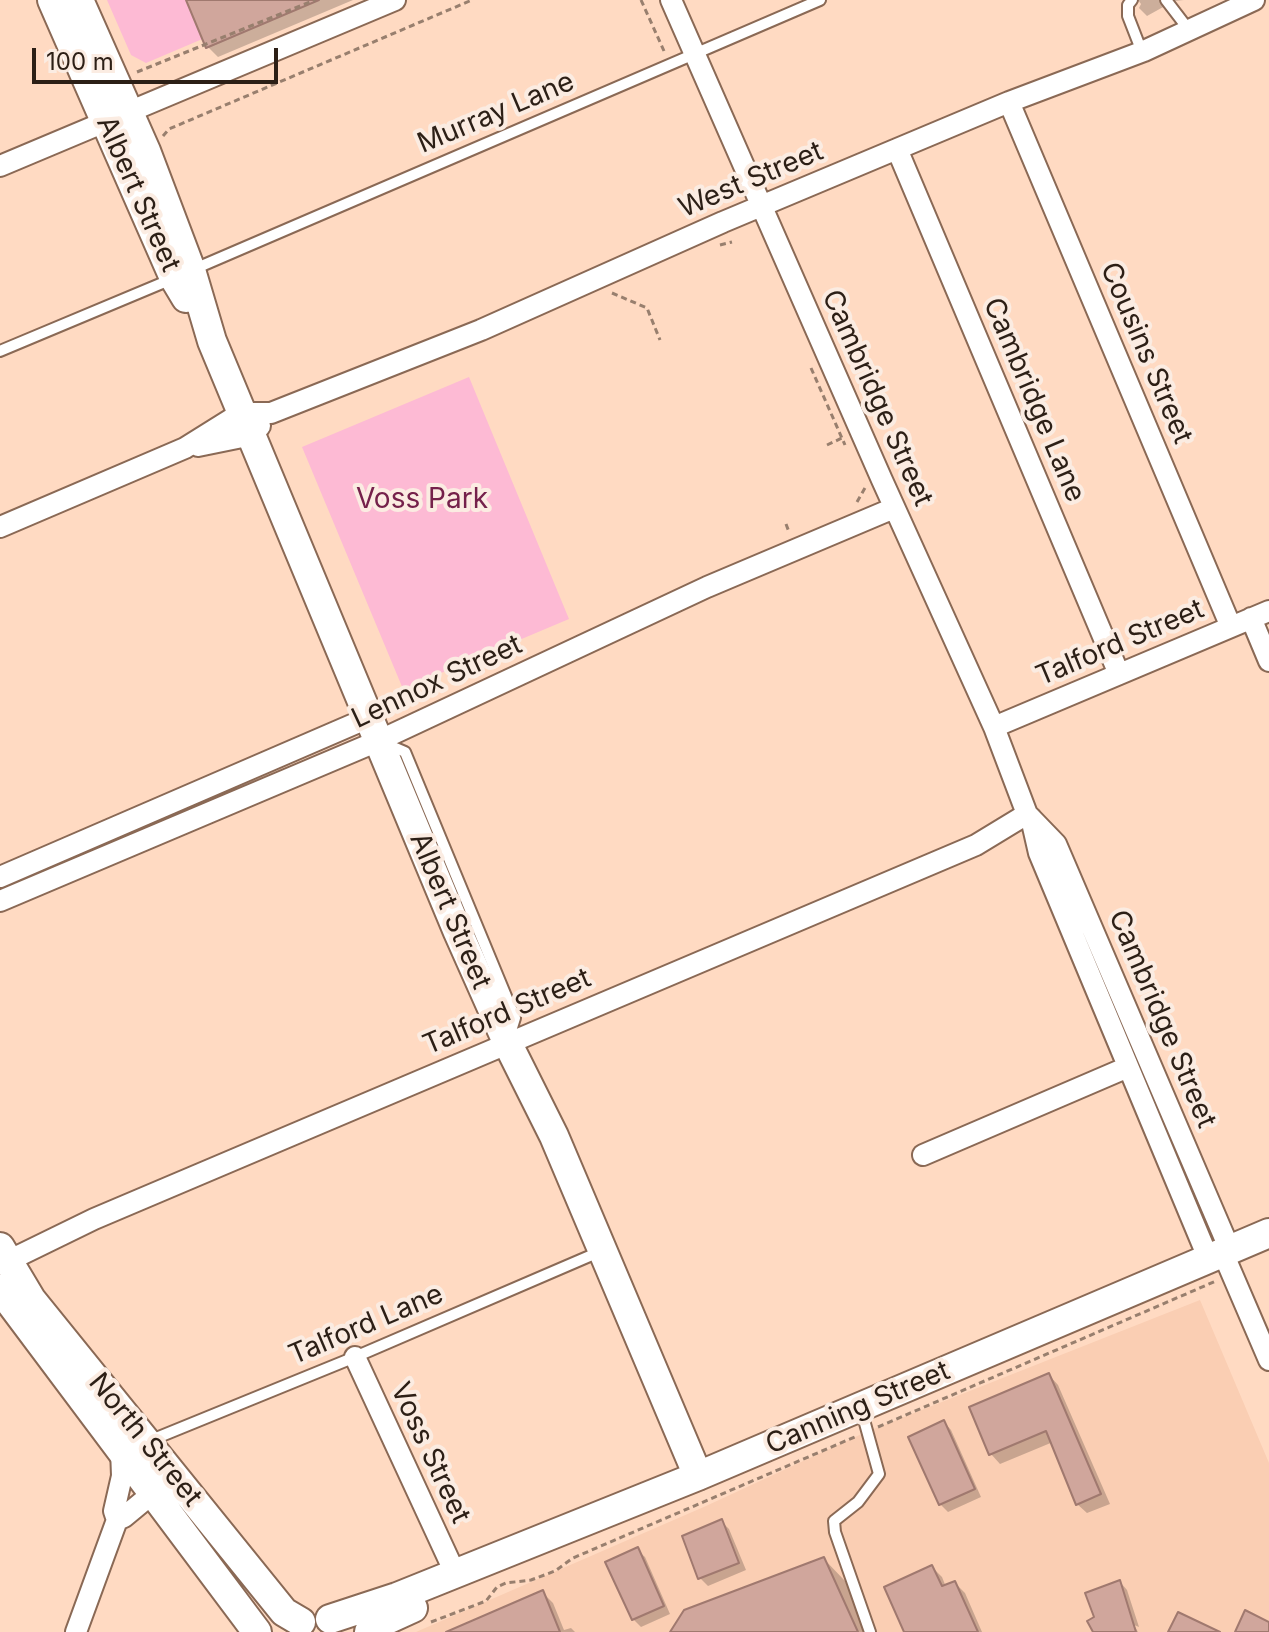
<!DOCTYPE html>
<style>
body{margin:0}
#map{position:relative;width:1269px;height:1632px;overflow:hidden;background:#ffdac2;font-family:Inter,sans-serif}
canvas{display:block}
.scale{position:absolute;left:32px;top:48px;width:246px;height:36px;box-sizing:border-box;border:4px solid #2c1f16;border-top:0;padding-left:10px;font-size:24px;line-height:28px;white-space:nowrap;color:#2c1f16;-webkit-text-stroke:6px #fbece2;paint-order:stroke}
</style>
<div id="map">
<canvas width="1269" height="1632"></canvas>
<div class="scale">100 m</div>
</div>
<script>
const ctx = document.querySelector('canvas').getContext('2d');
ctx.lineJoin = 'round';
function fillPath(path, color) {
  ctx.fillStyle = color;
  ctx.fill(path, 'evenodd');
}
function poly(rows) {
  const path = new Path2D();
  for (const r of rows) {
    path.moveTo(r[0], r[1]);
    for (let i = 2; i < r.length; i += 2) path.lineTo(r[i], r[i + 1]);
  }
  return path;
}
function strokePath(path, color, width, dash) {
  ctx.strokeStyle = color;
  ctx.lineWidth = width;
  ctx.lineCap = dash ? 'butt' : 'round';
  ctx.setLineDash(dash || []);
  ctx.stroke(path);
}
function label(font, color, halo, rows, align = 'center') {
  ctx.font = font + ' Inter,sans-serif';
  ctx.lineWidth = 8;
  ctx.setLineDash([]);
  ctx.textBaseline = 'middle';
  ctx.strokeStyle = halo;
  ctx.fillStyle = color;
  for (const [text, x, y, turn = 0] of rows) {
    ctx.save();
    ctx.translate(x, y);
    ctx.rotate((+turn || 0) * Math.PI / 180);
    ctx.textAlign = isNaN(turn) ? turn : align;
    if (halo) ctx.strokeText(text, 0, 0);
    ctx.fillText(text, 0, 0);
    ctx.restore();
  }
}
fillPath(poly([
 [1200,1300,1269,1463,1269,1632,416,1632,706,1506,866,1432]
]), '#faceb3');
fillPath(poly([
 [107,0,294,0,146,63,131,55],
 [469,377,569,619,403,689,302,447]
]), '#fdbad4');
fillPath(poly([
 [188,0,353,0,218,57,208,47],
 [1138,0,1184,0,1174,1,1147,16,1139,8,1141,4],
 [1049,1375,1058,1385,1110,1504,1087,1513,1077,1504,1053,1442,1000,1464,991,1454,971,1408],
 [944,1422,951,1430,981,1497,948,1512,940,1504],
 [722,1522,729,1529,746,1570,708,1586,700,1578],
 [637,1550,645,1557,670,1614,641,1627,633,1619],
 [824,1559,845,1581,868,1632,674,1632],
 [932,1567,942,1577,946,1587,955,1583,965,1593,982,1632,906,1632],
 [1120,1582,1127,1590,1139,1627,1134,1625,1138,1632,1095,1632,1097,1618],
 [543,1593,553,1603,564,1630,571,1628,575,1632,451,1632]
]), '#0003');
const building = poly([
 [186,0,319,0,206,48,186,0],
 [1049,1373,1101,1494,1076,1505,1046,1431,989,1455,969,1407,1049,1373],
 [944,1420,975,1489,939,1505,908,1437,944,1420],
 [722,1519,739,1563,698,1579,682,1536,722,1519],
 [638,1547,664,1606,632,1620,605,1562,638,1547],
 [824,1557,858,1632,670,1632,684,1610,824,1557],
 [932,1565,942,1586,955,1581,978,1632,904,1632,884,1587,932,1565],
 [1120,1580,1136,1632,1093,1632,1087,1621,1094,1617,1085,1593,1120,1580],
 [543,1590,560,1632,446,1632,543,1590],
 [1245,1610,1269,1622,1269,1632,1235,1632,1245,1610],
 [1178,1612,1220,1632,1168,1632,1178,1612]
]);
fillPath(building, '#d0a69c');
strokePath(building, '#a0796f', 2);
const lane = poly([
 [1132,0,1128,5,1128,16,1142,52],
 [1166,0,1189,30],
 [192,270,820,0],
 [0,351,172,279],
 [384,743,405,752,515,1018,510,1034],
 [861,1409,879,1474,858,1502,834,1521,835,1532,870,1632],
 [149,1441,355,1357,599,1252]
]);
const street = poly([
 [671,0,882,480,994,727,1027,814,1056,844,1230,1250],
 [1009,102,1231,627],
 [897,149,1119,674],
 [0,166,395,0],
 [198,446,252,435,260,426],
 [0,527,185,448,241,413,271,413,481,330,723,222,1009,102,1144,51,1254,0],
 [1251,618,1269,661],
 [994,727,1269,611],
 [1031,818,1039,853,1209,1260],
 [0,877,368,718],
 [0,901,378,741,707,587,894,508],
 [923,1155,1128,1067],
 [1223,1253,1269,1360],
 [8,1261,94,1219,976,845,1027,814],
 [355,1357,455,1573],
 [117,1520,124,1517,153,1493,155,1483],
 [76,1632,117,1520,114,1511,122,1476,121,1449]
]);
const secondary = poly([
 [52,0,174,278,186,298],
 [79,0,146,151,191,270,212,341,458,932,507,1042,554,1136,698,1476],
 [0,1247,31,1299,284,1612,301,1622],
 [0,1289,257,1632],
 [330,1619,397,1597,698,1476,1269,1233],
 [369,1632,378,1624,413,1608]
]);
strokePath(lane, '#8a6955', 14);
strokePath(street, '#8a6955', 24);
strokePath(secondary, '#8a6955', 32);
strokePath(poly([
 [641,0,664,51],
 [137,72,315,0],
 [163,136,169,129,472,0],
 [720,245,732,242],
 [612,293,647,308,660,340],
 [811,368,845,445],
 [827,445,842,438],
 [857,502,865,488],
 [786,524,789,532],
 [878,1427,1216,1281],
 [431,1622,486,1601,497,1587,506,1583,531,1580,555,1571,573,1558,857,1436]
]), '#987f6e', 3, [6, 4]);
strokePath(lane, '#fff', 10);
strokePath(street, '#fff', 20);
strokePath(secondary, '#fff', 28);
label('28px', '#2c1f16', '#fbece2', [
 ["Murray Lane",496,113,-23],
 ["West Street",751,180,-23],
 ["Albert Street",138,194,66],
 ["Cousins Street",1146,353,67],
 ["Cambridge Street",877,398,66],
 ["Cambridge Lane",1034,400,67],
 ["Talford Street",1120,643,-23],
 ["Lennox Street",437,682,-25],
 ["Albert Street",450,911,67],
 ["Talford Street",507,1012,-23],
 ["Cambridge Street",1162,1019,67],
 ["Talford Lane",366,1325,-23],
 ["Canning Street",858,1408,-23],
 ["North Street",145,1440,51],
 ["Voss Street",430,1453,65]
]);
label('28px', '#75214b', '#fbece2', [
 ["Voss Park",422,500]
]);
</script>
